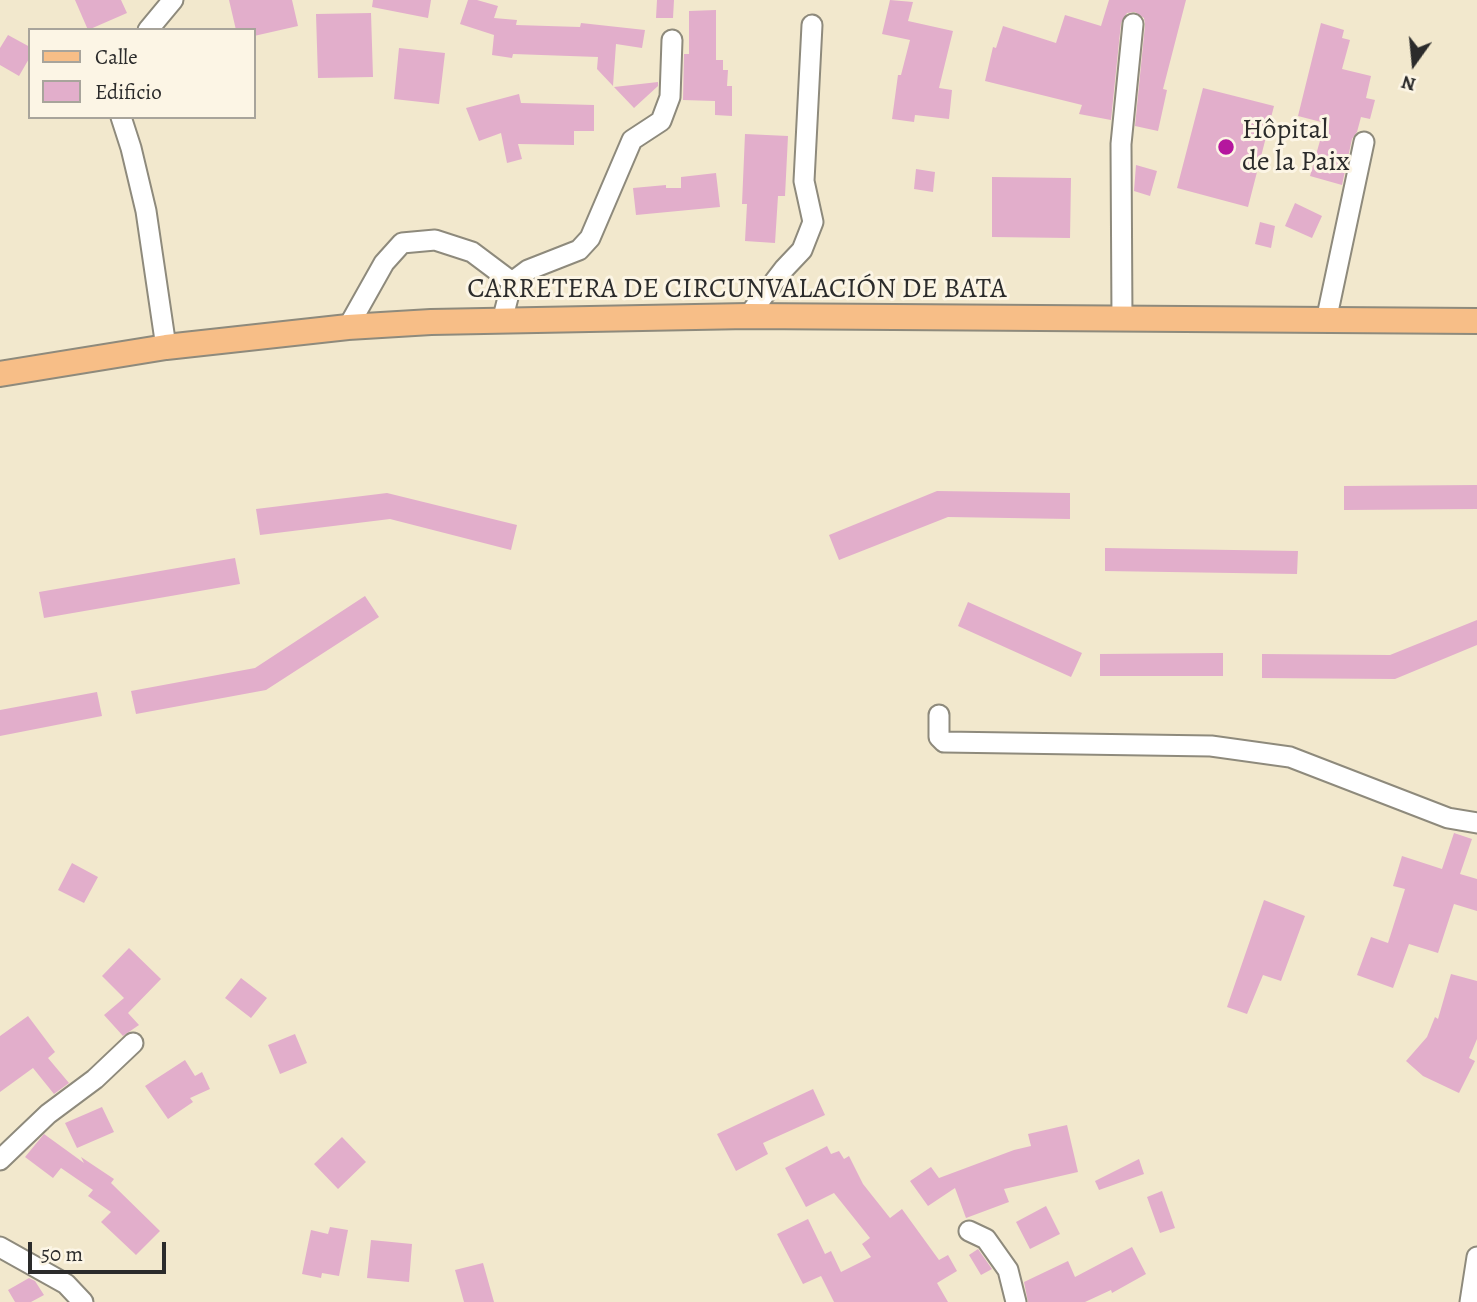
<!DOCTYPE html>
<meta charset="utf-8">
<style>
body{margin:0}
#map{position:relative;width:1477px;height:1302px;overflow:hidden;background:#f2e8cd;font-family:Alegreya,serif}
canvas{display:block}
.legend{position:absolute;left:28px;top:28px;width:228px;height:91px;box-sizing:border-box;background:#fcf5e5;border:2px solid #a8a49b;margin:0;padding:9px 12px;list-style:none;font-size:21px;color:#2b2b2b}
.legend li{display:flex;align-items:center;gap:14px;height:35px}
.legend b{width:35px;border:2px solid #a8a49b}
.north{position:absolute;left:1379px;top:28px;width:70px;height:70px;-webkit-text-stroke:5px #fcf5e5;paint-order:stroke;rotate:195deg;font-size:19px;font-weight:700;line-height:28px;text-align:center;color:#2b2b2b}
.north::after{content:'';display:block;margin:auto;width:24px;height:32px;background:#2b2b2b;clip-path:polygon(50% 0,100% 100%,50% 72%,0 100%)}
.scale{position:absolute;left:28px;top:1242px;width:138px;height:32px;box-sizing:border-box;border:4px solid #2b2b2b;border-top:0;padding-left:9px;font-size:21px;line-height:24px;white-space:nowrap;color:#2b2b2b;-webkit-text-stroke:5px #fcf5e5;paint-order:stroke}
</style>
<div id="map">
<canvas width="1477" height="1302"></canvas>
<ul class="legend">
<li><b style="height:9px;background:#f7be87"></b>Calle</li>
<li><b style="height:19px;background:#e2aecb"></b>Edificio</li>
</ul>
<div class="north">N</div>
<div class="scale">50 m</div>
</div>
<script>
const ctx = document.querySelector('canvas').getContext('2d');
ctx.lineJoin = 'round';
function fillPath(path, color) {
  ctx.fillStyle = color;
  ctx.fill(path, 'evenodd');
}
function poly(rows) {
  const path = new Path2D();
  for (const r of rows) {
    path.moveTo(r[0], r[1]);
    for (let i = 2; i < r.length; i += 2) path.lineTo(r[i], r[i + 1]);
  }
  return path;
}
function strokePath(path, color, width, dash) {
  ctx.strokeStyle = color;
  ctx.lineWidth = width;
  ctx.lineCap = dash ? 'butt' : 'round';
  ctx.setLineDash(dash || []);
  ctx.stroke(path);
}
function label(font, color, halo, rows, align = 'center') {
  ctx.font = font + ' Alegreya,serif';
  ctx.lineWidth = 6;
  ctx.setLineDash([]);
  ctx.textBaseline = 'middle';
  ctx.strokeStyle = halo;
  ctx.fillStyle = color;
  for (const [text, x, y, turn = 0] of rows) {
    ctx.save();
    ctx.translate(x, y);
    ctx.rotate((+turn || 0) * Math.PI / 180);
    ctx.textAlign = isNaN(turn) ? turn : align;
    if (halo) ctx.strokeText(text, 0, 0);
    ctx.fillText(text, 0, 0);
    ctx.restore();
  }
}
fillPath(poly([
 [75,0,121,0,127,13,88,30],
 [229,0,292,0,298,26,254,36,254,30,236,30],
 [373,0,431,0,428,18,372,7],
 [468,0,477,0,498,6,494,18,517,20,516,25,580,27,581,23,645,30,642,48,616,44,613,86,597,69,598,57,513,54,512,58,492,55,494,35,460,24],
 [657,0,674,0,673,18,656,18],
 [890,0,913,2,908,21,953,31,939,88,952,90,949,119,915,115,914,122,892,119,898,75,901,75,910,40,882,34],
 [1109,0,1186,0,1163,89,1167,90,1158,131,1135,126,1145,25,1144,18,1135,12,1127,13,1121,23,1111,120,1079,114,1082,105,985,81,993,47,996,48,1003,26,1056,43,1065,15,1101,26],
 [716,10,716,60,723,60,723,70,728,70,727,86,732,86,732,116,715,115,715,101,683,100,684,54,689,54,689,11],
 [371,13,373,77,318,78,316,14],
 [1321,23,1344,30,1342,38,1350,40,1342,69,1371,76,1366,98,1375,100,1370,119,1361,117,1357,132,1352,139,1342,185,1310,176,1325,123,1298,116],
 [8,35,30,47,30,57,19,76,0,65,0,48],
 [399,48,445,53,439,104,394,99],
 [658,82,658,86,634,108,614,87],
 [1203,88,1274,106,1248,207,1177,188],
 [519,94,521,103,594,105,594,131,574,131,574,145,518,144,522,159,507,163,501,133,479,141,466,108],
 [745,134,788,136,785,196,778,196,775,243,745,241,747,204,742,204],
 [1136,165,1157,171,1150,196,1134,191],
 [916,169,935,172,933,192,914,189],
 [716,173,720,207,636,215,633,188,666,185,666,188,681,188,681,177],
 [992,177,1071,178,1070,238,992,237],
 [1295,203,1322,216,1312,238,1285,226],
 [1260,222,1275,226,1271,248,1255,244],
 [1477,485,1477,509,1344,510,1344,486],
 [937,491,1070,493,1070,519,948,517,839,560,829,535],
 [387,493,517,525,511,550,390,519,260,535,256,509],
 [1105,548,1298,551,1297,574,1105,571],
 [235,558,240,584,44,618,39,592],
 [365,596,379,617,266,690,136,714,131,691,255,668],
 [968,602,1082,653,1071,677,958,626],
 [1477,620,1477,645,1395,679,1262,678,1262,654,1390,655],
 [1223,653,1223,676,1100,676,1100,654],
 [97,692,102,716,0,736,0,710],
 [1454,833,1472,839,1460,874,1477,879,1477,911,1454,904,1438,953,1409,944,1393,988,1357,975,1371,937,1388,943,1405,889,1393,886,1402,856,1442,869],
 [72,863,98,877,84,903,58,890],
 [1264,900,1305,916,1281,981,1263,975,1247,1014,1227,1007],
 [129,948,161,979,128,1013,139,1025,123,1036,104,1015,124,998,102,976],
 [1451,974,1477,981,1477,1039,1469,1058,1475,1061,1459,1093,1423,1076,1406,1061,1427,1037,1435,1017,1438,1019],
 [241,978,267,998,251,1018,225,998],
 [28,1016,55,1052,48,1058,69,1083,54,1094,33,1068,0,1092,0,1036],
 [295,1034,307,1063,280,1074,268,1045],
 [185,1060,195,1076,202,1072,210,1089,190,1098,193,1102,168,1119,145,1086],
 [813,1089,825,1115,763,1143,768,1154,736,1171,717,1134],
 [102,1107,114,1132,77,1148,65,1123],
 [1067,1125,1078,1172,1004,1189,1009,1202,966,1218,955,1188,928,1206,910,1181,931,1167,939,1178,1014,1150,1031,1146,1028,1134],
 [44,1134,84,1163,81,1157,114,1179,111,1183,160,1231,136,1255,101,1222,111,1212,88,1196,93,1190,61,1168,53,1178,25,1157],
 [342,1137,366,1162,338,1189,314,1164],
 [827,1146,831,1154,839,1151,844,1159,849,1156,863,1184,890,1218,902,1209,939,1260,948,1255,957,1271,937,1283,948,1302,834,1302,821,1276,803,1284,777,1234,808,1219,825,1254,831,1251,841,1272,871,1257,862,1244,870,1238,834,1193,806,1207,785,1168],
 [1139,1159,1144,1174,1099,1190,1095,1181],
 [1162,1191,1175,1228,1160,1233,1147,1197],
 [1046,1206,1060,1234,1030,1249,1016,1222],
 [330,1227,348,1230,339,1276,322,1273,321,1278,302,1274,311,1230,328,1234],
 [371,1240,412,1244,409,1282,367,1278],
 [1132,1247,1146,1274,1112,1293,1111,1290,1085,1302,1028,1302,1024,1282,1068,1261,1075,1277],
 [978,1249,992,1269,981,1275,969,1255],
 [483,1263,494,1302,464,1302,455,1270],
 [29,1278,35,1281,44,1295,31,1302,15,1302,8,1290]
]), '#e2aecb');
const minor = poly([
 [148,30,173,0],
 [121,117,131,148,146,211,166,347],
 [748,316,784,269,802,250,813,222,804,181,812,25],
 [1122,320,1121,144,1133,24],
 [502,321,512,282,528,270,579,250,590,238,632,140,661,121,670,97,672,40],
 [1326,321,1364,142],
 [348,327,384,263,402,243,435,240,472,252,512,282],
 [939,715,939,737,944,742,1211,746,1290,757,1448,818,1477,823],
 [0,1160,48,1114,95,1079,133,1043],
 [969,1231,986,1239,1008,1270,1016,1302],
 [0,1247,66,1284,83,1302],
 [1470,1302,1477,1257]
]);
const major = poly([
 [0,374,166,347,348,327,431,322,748,316,1477,321]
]);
strokePath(minor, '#8e8a7c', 23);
strokePath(major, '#8e8a7c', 28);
strokePath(minor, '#fff', 19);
strokePath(major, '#f7be87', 24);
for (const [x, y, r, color] of [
 [1226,147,9,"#b5179e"]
]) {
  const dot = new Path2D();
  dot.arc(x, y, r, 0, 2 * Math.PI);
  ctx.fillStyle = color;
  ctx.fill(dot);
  strokePath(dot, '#fcf5e5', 2.5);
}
label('28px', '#2b2b2b', '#fcf5e5', [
 ["Hôpital",1242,131],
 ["de la Paix",1242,163]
], 'left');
label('28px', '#2b2b2b', '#fcf5e5', [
 ["CARRETERA DE CIRCUNVALACIÓN DE BATA",737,290]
]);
</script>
